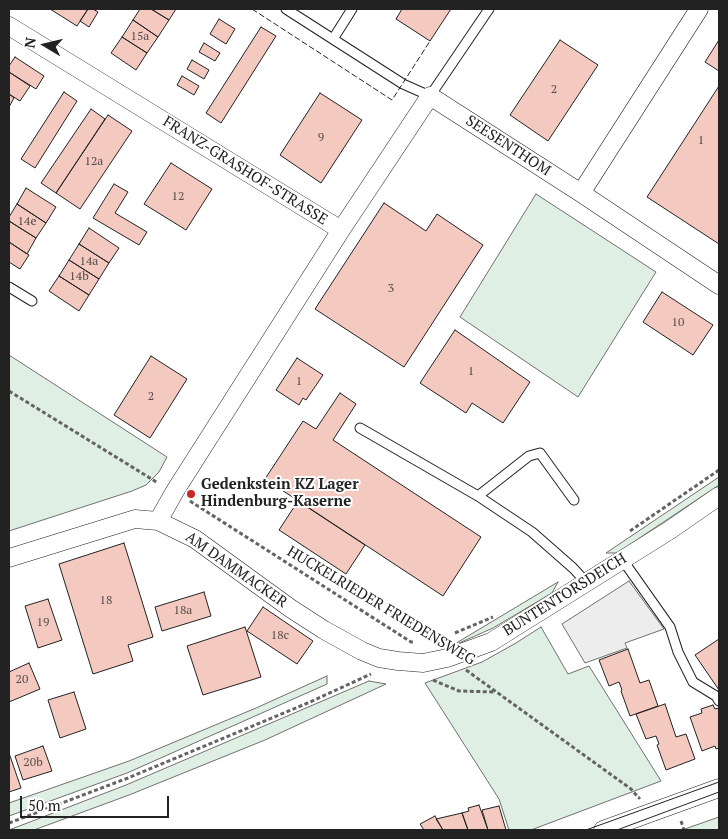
<!DOCTYPE html>
<style>
body{margin:0}
#map{position:relative;width:728px;height:839px;overflow:hidden;background:#fff;font-family:"PT Serif",serif}
canvas{display:block}
.frame{position:absolute;inset:0;border:10px solid #222;pointer-events:none}
.north{position:absolute;left:20px;top:20px;width:50px;height:50px;-webkit-text-stroke:4px #fff;paint-order:stroke;rotate:279deg;font-size:14px;font-weight:700;line-height:20px;text-align:center;color:#222}
.north::after{content:'';display:block;margin:auto;width:18px;height:22px;background:#222;clip-path:polygon(50% 0,100% 100%,50% 72%,0 100%)}
.scale{position:absolute;left:20px;top:796px;width:149px;height:22px;box-sizing:border-box;border:2px solid #222;border-top:0;padding-left:6px;font-size:15px;line-height:18px;white-space:nowrap;color:#222;-webkit-text-stroke:4px #fff;paint-order:stroke}
</style>
<div id="map">
<canvas width="728" height="839"></canvas>
<div class="frame"></div>
<div class="north">N</div>
<div class="scale">50 m</div>
</div>
<script>
const ctx = document.querySelector('canvas').getContext('2d');
ctx.lineJoin = 'round';
function fillPath(path, color) {
  ctx.fillStyle = color;
  ctx.fill(path, 'evenodd');
}
function poly(rows) {
  const path = new Path2D();
  for (const r of rows) {
    path.moveTo(r[0], r[1]);
    for (let i = 2; i < r.length; i += 2) path.lineTo(r[i], r[i + 1]);
  }
  return path;
}
function strokePath(path, color, width, dash) {
  ctx.strokeStyle = color;
  ctx.lineWidth = width;
  ctx.lineCap = dash ? 'butt' : 'round';
  ctx.setLineDash(dash || []);
  ctx.stroke(path);
}
function label(font, color, halo, rows, align = 'center') {
  ctx.font = font + ' "PT Serif",serif';
  ctx.lineWidth = 4;
  ctx.setLineDash([]);
  ctx.textBaseline = 'middle';
  ctx.strokeStyle = halo;
  ctx.fillStyle = color;
  for (const [text, x, y, turn = 0] of rows) {
    ctx.save();
    ctx.translate(x, y);
    ctx.rotate((+turn || 0) * Math.PI / 180);
    ctx.textAlign = isNaN(turn) ? turn : align;
    if (halo) ctx.strokeText(text, 0, 0);
    ctx.fillText(text, 0, 0);
    ctx.restore();
  }
}
const green = poly([
 [536,194,656,272,578,397,460,317,536,194],
 [9,355,167,457,159,472,146,485,132,491,9,531,9,355],
 [719,477,719,485,617,553,606,553,719,477],
 [558,582,552,593,493,628,448,648,558,582],
 [541,627,568,674,589,666,661,781,531,830,509,830,499,799,425,683,482,662,516,643,541,627],
 [327,676,327,684,127,773,9,816,9,803,129,761,256,708,327,676],
 [369,681,386,684,265,740,129,795,34,830,9,830,126,785,369,681],
 [719,817,719,830,682,830,719,817]
]);
fillPath(green, '#e0efe3');
strokePath(green, '#6f6f6f', 1);
const parking = poly([
 [629,581,664,629,625,643,627,648,585,663,562,624,629,581]
]);
fillPath(parking, '#ededed');
strokePath(parking, '#6f6f6f', 1);
const building = poly([
 [50,9,88,9,77,26,50,9],
 [88,9,93,9,98,12,89,27,80,21,88,9],
 [140,9,151,9,169,20,158,37,133,20,140,9],
 [151,9,176,9,169,20,151,9],
 [402,9,451,9,430,41,396,19,402,9],
 [219,19,235,29,226,44,210,34,219,19],
 [133,20,158,37,147,53,122,37,133,20],
 [261,27,276,36,221,123,206,113,261,27],
 [122,37,147,53,136,70,111,53,122,37],
 [560,40,598,65,548,141,510,115,560,40],
 [719,40,719,71,705,62,719,40],
 [204,43,220,53,215,61,199,52,204,43],
 [15,57,44,76,36,89,9,72,9,66,15,57],
 [192,60,209,70,204,79,187,69,192,60],
 [9,72,30,86,20,101,9,94,9,72],
 [182,76,199,86,194,95,177,85,182,76],
 [719,86,719,244,647,197,719,86],
 [64,92,77,101,35,168,21,159,64,92],
 [320,93,362,120,321,183,280,155,320,93],
 [9,94,14,98,9,107,9,94],
 [91,109,105,119,56,193,41,183,91,109],
 [108,115,132,131,80,209,56,193,108,115],
 [171,163,212,189,186,230,144,204,171,163],
 [114,184,128,192,115,213,147,232,139,245,93,218,114,184],
 [26,188,56,207,46,223,17,204,26,188],
 [384,203,426,231,437,214,483,245,404,367,315,309,384,203],
 [17,204,46,223,36,238,9,221,9,217,17,204],
 [9,221,36,238,27,254,9,242,9,221],
 [89,228,119,248,109,263,79,244,89,228],
 [9,242,29,255,20,269,9,262,9,242],
 [79,244,109,263,99,279,69,260,79,244],
 [69,260,99,279,89,295,59,276,69,260],
 [59,276,89,295,79,311,49,291,59,276],
 [662,292,713,325,693,355,643,322,662,292],
 [455,330,530,382,503,423,472,403,466,413,420,383,455,330],
 [151,356,187,379,150,438,114,415,151,356],
 [297,358,323,375,306,400,303,398,299,405,276,390,297,358],
 [340,393,356,404,333,440,481,537,443,596,265,479,303,421,316,429,340,393],
 [298,501,365,545,346,574,279,530,298,501],
 [124,543,153,637,128,645,133,661,93,674,59,564,124,543],
 [204,592,211,616,162,631,155,607,204,592],
 [48,599,62,640,38,648,25,606,48,599],
 [263,607,313,641,297,664,247,631,263,607],
 [245,627,261,677,203,695,187,646,245,627],
 [719,639,719,690,695,655,719,639],
 [628,649,640,683,649,680,658,706,630,716,621,691,622,690,619,682,609,686,599,660,628,649],
 [29,663,40,689,9,702,9,672,29,663],
 [74,692,86,729,60,738,48,700,74,692],
 [665,704,676,737,686,734,695,759,666,770,657,745,659,744,656,736,646,739,636,714,665,704],
 [713,705,715,709,719,708,719,748,716,749,715,746,702,751,690,717,702,713,701,709,713,705],
 [43,746,52,771,23,780,15,756,43,746],
 [9,753,21,788,9,792,9,753],
 [479,805,488,830,468,830,462,813,469,811,468,808,479,805],
 [499,806,506,830,488,830,482,810,499,806],
 [462,813,468,830,443,830,436,819,462,813],
 [435,816,443,830,424,830,420,824,435,816]
]);
fillPath(building, '#f3c9c0');
strokePath(building, '#222', 1);
const lane = poly([
 [286,9,403,84,430,96,489,9],
 [333,39,352,9],
 [9,287,32,301],
 [360,428,478,496,532,532,573,568,586,582],
 [478,496,529,456,540,453,574,500],
 [622,559,670,627,678,652,693,682,716,696,719,701]
]);
const street = poly([
 [9,26,341,230],
 [581,193,699,9],
 [158,521,175,491,341,230,430,96,581,193,719,285],
 [9,558,135,519,158,521,195,539,290,608,324,630,362,651,379,658,398,661,423,663,447,658,491,642,670,530,719,496],
 [603,830,719,788]
]);
strokePath(lane, '#222', 11);
strokePath(street, '#222', 19);
strokePath(poly([
 [9,391,158,483],
 [190,501,411,642,415,642],
 [630,531,719,470],
 [455,633,493,617],
 [466,670,631,789,639,798,640,797],
 [433,680,459,691,494,692],
 [681,821,684,830],
 [9,823,128,778,310,702,371,674]
]), '#646464', 3, [4, 2.5]);
strokePath(lane, '#fff', 9);
strokePath(street, '#fff', 18);
strokePath(poly([
 [586,830,719,782],
 [617,830,719,792]
]), '#222', 1);
strokePath(poly([
 [252,9,392,100,430,41]
]), '#222', 1, [6, 2.5]);
for (const [x, y, r, color] of [
 [191,494,5,"#c62828"]
]) {
  const dot = new Path2D();
  dot.arc(x, y, r, 0, 2 * Math.PI);
  ctx.fillStyle = color;
  ctx.fill(dot);
  strokePath(dot, '#fff', 2);
}
label('12px', '#564c4a', null, [
 ["15a",140,37],
 ["2",554,90],
 ["9",321,138],
 ["1",701,141],
 ["12a",94,162],
 ["12",178,197],
 ["14e",27,222],
 ["14a",89,262],
 ["14b",79,277],
 ["3",391,289],
 ["10",678,323],
 ["1",471,372],
 ["1",299,382],
 ["2",151,397],
 ["18",106,601],
 ["18a",183,611],
 ["19",43,623],
 ["18c",280,636],
 ["20",22,680],
 ["20b",33,763]
]);
label('15px', '#222', '#fff', [
 ["SEESENTHOM",508,146,33],
 ["FRANZ-GRASHOF-STRASSE",245,171,32],
 ["AM DAMMACKER",236,570,35],
 ["BUNTENTORSDEICH",565,595,-32],
 ["HUCKELRIEDER FRIEDENSWEG",381,606,31]
]);
label('bold 15px', '#222', '#fff', [
 ["Gedenkstein KZ Lager",201,485],
 ["Hindenburg-Kaserne",201,502]
], 'left');
</script>
